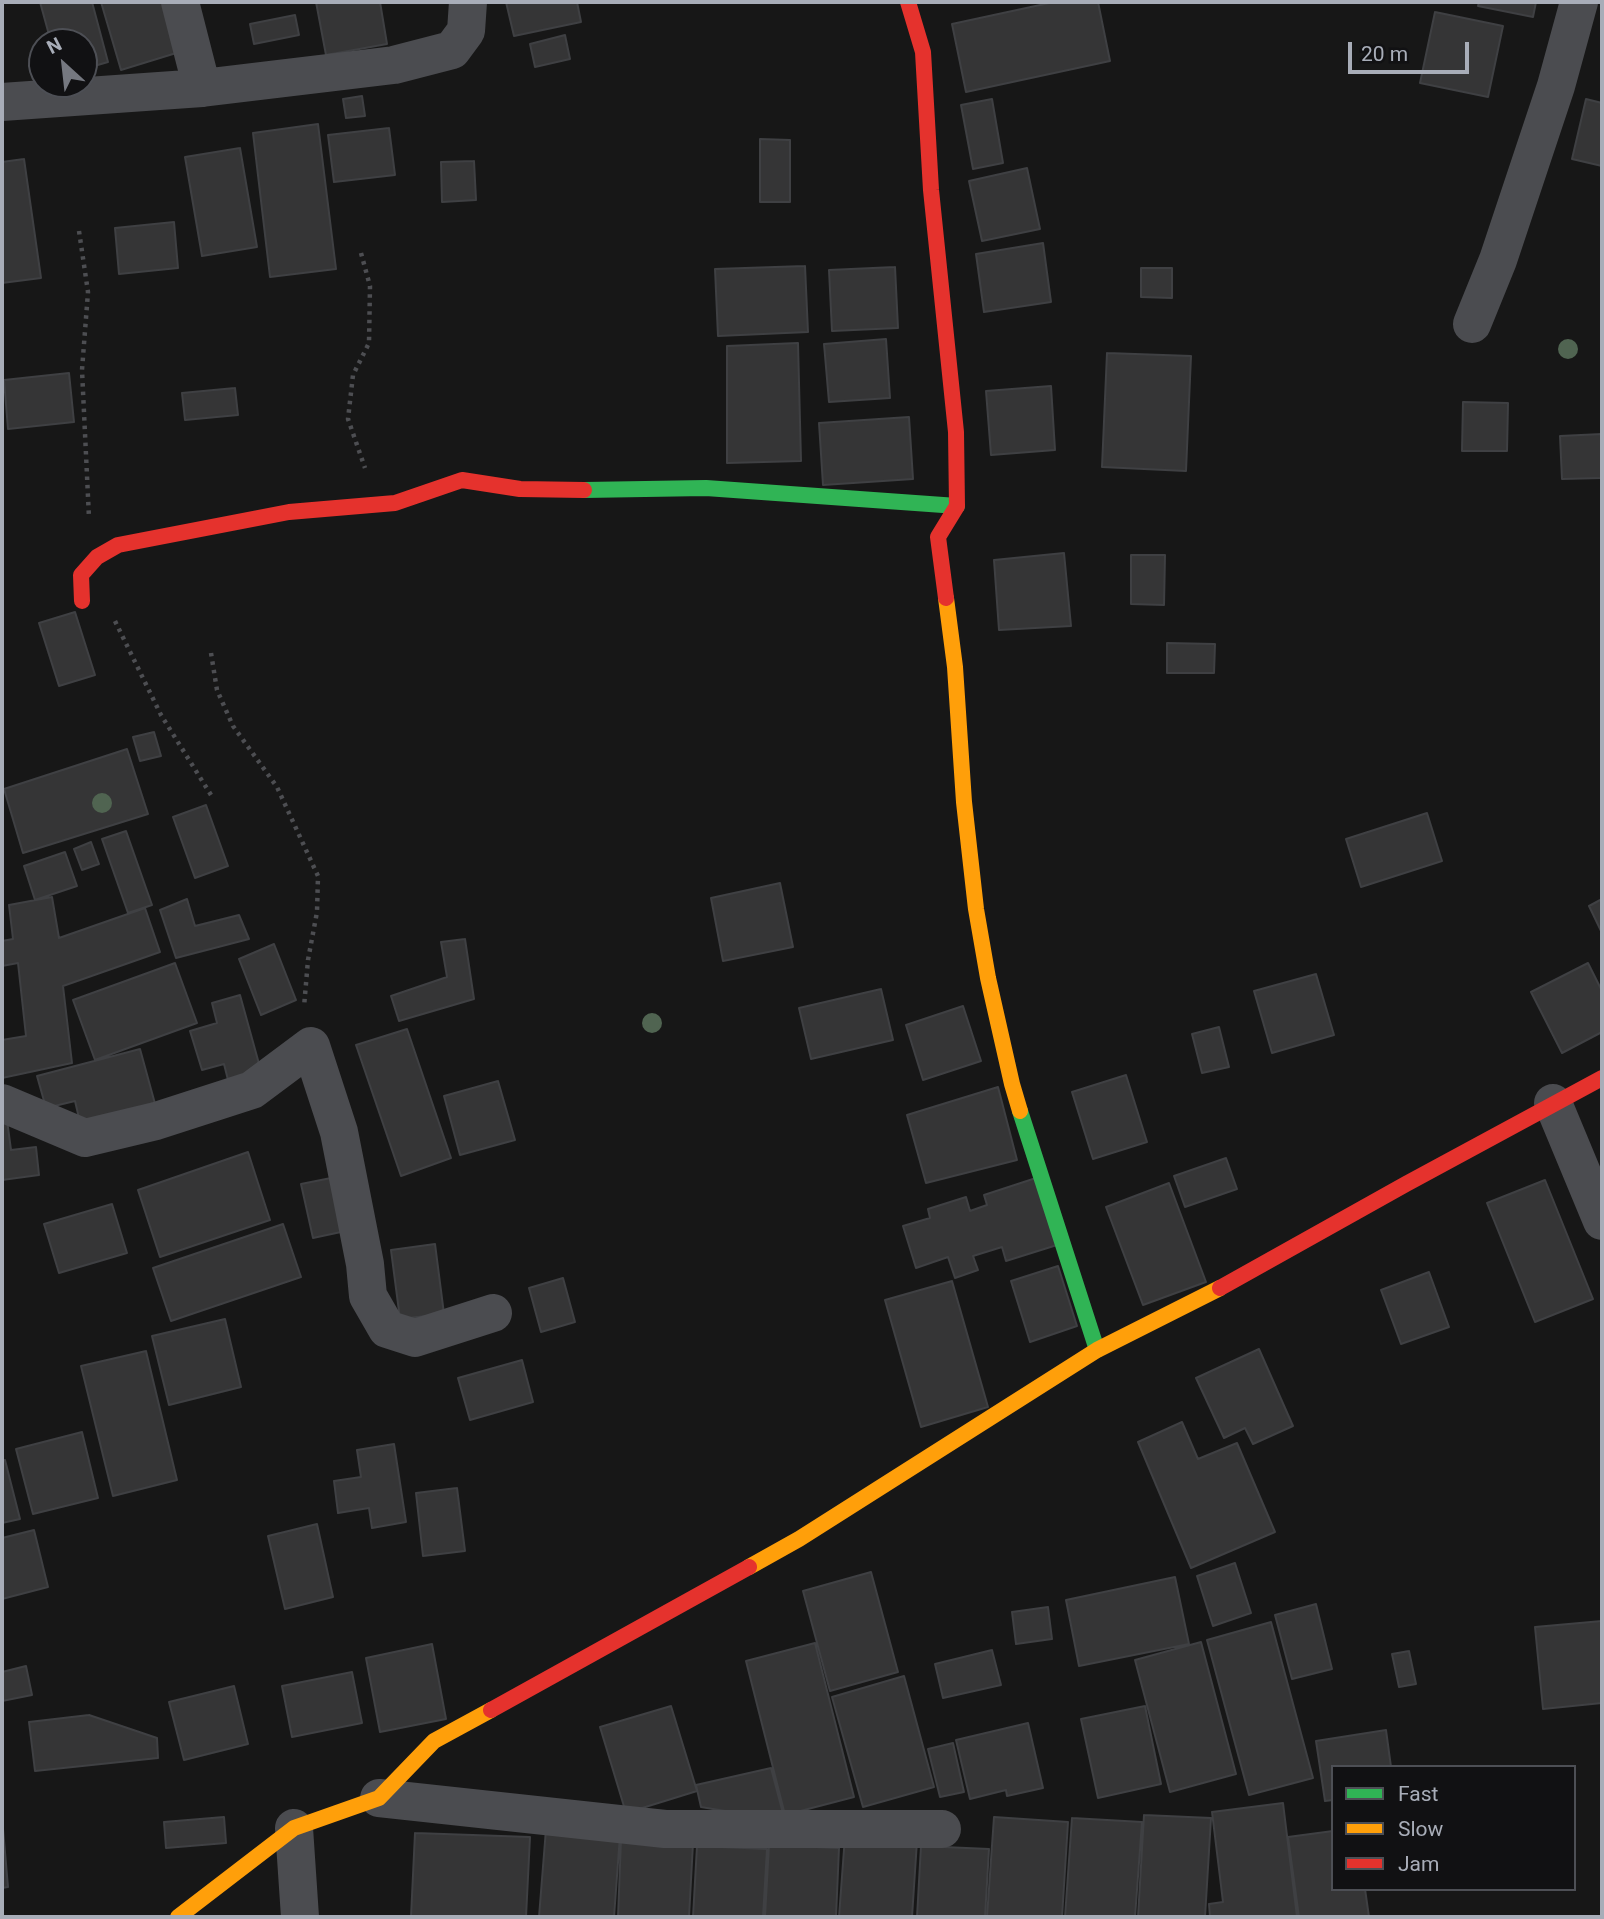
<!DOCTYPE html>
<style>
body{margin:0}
#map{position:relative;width:1604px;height:1919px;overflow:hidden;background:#171717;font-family:Roboto,sans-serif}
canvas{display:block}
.frame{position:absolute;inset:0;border:4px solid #a8adb8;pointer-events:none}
.legend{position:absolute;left:1331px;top:1765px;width:245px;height:126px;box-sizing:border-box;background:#111113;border:2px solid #4d4f55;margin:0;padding:9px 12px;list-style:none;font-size:21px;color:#a8adb8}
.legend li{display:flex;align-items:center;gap:14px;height:35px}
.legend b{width:35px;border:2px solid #4d4f55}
.north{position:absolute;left:28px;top:28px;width:70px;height:70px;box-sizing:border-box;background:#111113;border:2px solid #4d4f55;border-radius:50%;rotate:333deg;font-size:19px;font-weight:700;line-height:28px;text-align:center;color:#a8adb8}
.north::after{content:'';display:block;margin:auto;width:24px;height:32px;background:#757880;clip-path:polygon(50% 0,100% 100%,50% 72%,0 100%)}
.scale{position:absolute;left:1348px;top:42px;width:121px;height:32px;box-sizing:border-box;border:4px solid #a8adb8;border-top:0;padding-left:9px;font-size:21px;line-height:24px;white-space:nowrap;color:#a8adb8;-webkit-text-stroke:5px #111113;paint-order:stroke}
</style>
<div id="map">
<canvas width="1604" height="1919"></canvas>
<div class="frame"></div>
<ul class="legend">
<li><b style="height:9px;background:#30b455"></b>Fast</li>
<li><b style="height:9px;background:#ff9f0a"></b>Slow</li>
<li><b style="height:9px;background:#e5322d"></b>Jam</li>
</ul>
<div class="north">N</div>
<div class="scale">20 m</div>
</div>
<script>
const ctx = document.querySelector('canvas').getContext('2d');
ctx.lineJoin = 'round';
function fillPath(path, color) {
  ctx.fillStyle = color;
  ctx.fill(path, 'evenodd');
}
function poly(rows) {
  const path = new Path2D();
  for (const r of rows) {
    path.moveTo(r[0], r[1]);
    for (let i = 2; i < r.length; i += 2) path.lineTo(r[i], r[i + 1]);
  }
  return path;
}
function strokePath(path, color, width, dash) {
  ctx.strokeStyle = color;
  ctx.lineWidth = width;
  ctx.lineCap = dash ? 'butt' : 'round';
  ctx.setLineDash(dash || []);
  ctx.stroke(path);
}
const building = poly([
 [40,2,92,2,108,62,84,69,84,42,51,42,40,2],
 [101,2,173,2,186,50,121,70,101,2],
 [316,2,380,2,387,44,326,55,316,2],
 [506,2,577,2,581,22,514,36,506,2],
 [1054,2,1098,2,1110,61,966,92,952,24,1054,2],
 [1479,2,1536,2,1533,17,1478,6,1479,2],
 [1435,12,1503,26,1488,97,1420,83,1435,12],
 [295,15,299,35,254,44,250,24,295,15],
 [565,35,570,59,535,67,530,44,565,35],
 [362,96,365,116,346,118,343,99,362,96],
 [992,99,1003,163,973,169,961,105,992,99],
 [1586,99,1602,103,1602,166,1572,159,1586,99],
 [318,124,336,269,270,277,253,133,318,124],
 [389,128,395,175,334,182,328,135,389,128],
 [760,139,790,140,790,202,760,202,760,139],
 [240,148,257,247,202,256,185,157,240,148],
 [24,159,41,278,2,283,2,162,24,159],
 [474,161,476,200,442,202,441,162,474,161],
 [1027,168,1040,229,982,241,969,181,1027,168],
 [174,222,178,268,119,274,115,228,174,222],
 [1043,243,1051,302,984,312,976,254,1043,243],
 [805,266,808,332,718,336,715,269,805,266],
 [895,267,898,328,832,331,829,270,895,267],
 [1141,268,1172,268,1172,298,1141,297,1141,268],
 [886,339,890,398,829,402,824,344,886,339],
 [798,343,801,461,727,463,727,346,798,343],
 [1107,353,1191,356,1186,471,1102,467,1107,353],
 [69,373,74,422,8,429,4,380,69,373],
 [1051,386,1055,450,991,455,986,391,1051,386],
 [235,388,238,415,185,420,182,393,235,388],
 [1463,402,1508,403,1507,451,1462,451,1463,402],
 [909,417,913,479,823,485,819,423,909,417],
 [1602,434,1602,478,1562,479,1560,436,1602,434],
 [1064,553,1071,626,999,630,994,560,1064,553],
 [1131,555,1165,555,1164,605,1131,604,1131,555],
 [75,612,95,675,59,686,39,623,75,612],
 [1167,643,1215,644,1214,673,1167,673,1167,643],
 [154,732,161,756,140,761,133,737,154,732],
 [127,749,148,814,23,853,4,789,127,749],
 [206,805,228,866,195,878,173,817,206,805],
 [1427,813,1442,861,1361,887,1346,839,1427,813],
 [126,831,152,905,128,913,102,839,126,831],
 [91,842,99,864,82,870,74,849,91,842],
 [65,852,77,886,35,900,24,866,65,852],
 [780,883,793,947,723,961,711,898,780,883],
 [52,897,59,938,145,908,160,952,63,986,72,1063,2,1078,2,1040,26,1036,18,963,2,966,2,941,13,939,9,905,52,897],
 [187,899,195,926,239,915,249,939,176,958,160,910,187,899],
 [1602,899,1602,933,1589,906,1602,899],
 [465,939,474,999,399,1021,391,996,447,977,441,942,465,939],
 [274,944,296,1000,261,1015,239,959,274,944],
 [175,963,197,1023,95,1060,73,1000,175,963],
 [1588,963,1602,991,1602,1032,1562,1053,1531,992,1588,963],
 [1316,974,1334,1035,1272,1053,1254,991,1316,974],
 [881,989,893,1040,811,1059,799,1008,881,989],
 [240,995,261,1071,228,1080,224,1064,202,1070,190,1031,217,1023,212,1003,240,995],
 [963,1006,981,1061,923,1080,906,1025,963,1006],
 [1219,1027,1229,1067,1202,1073,1192,1034,1219,1027],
 [407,1029,451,1158,401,1176,356,1045,407,1029],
 [140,1049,157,1111,82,1131,75,1101,46,1108,37,1076,140,1049],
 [1126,1075,1147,1142,1093,1159,1072,1092,1126,1075],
 [498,1081,515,1140,460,1155,444,1096,498,1081],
 [998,1087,1017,1160,926,1183,907,1115,998,1087],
 [2,1120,7,1120,11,1150,36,1147,39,1175,2,1180,2,1120],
 [248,1152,270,1220,160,1257,138,1190,248,1152],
 [1226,1158,1237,1189,1185,1207,1174,1176,1226,1158],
 [331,1178,341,1232,313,1238,301,1184,331,1178],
 [1036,1178,1057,1245,1006,1261,1002,1247,973,1256,978,1270,955,1278,948,1257,916,1268,903,1226,930,1218,928,1209,966,1197,970,1211,987,1205,984,1195,1036,1178],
 [1545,1180,1593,1299,1535,1322,1487,1203,1545,1180],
 [1169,1183,1206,1282,1143,1305,1106,1207,1169,1183],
 [112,1204,127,1253,59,1273,44,1224,112,1204],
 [283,1224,301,1277,171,1321,153,1268,283,1224],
 [435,1244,444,1314,400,1319,391,1250,435,1244],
 [1058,1266,1077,1326,1030,1342,1011,1281,1058,1266],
 [1429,1272,1449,1327,1401,1344,1381,1290,1429,1272],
 [563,1278,575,1322,541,1332,529,1288,563,1278],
 [952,1281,988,1407,921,1427,885,1300,952,1281],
 [225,1319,241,1387,169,1405,152,1336,225,1319],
 [1259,1349,1293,1426,1253,1444,1245,1428,1224,1438,1196,1378,1259,1349],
 [146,1351,177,1480,113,1496,81,1366,146,1351],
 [522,1360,533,1402,470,1420,458,1378,522,1360],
 [1182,1422,1198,1459,1237,1443,1275,1532,1191,1568,1138,1442,1182,1422],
 [82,1432,98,1498,33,1514,16,1449,82,1432],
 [394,1444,406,1522,372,1528,369,1508,338,1513,334,1481,361,1477,357,1450,394,1444],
 [5,1460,20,1519,2,1523,2,1461,5,1460],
 [457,1488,465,1551,423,1556,416,1493,457,1488],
 [317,1524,333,1597,285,1609,268,1536,317,1524],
 [34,1530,48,1587,2,1599,2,1538,34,1530],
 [1235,1563,1251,1613,1213,1626,1197,1576,1235,1563],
 [871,1572,898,1672,830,1691,803,1591,871,1572],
 [1175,1577,1189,1644,1079,1666,1066,1600,1175,1577],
 [1316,1604,1332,1669,1292,1679,1275,1615,1316,1604],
 [1048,1607,1052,1639,1016,1644,1012,1612,1048,1607],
 [1602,1621,1602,1703,1543,1709,1535,1627,1602,1621],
 [1271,1622,1313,1778,1249,1795,1207,1640,1271,1622],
 [1201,1642,1236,1774,1170,1792,1135,1660,1201,1642],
 [815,1643,854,1797,785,1815,746,1661,815,1643],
 [432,1644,446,1719,380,1732,366,1658,432,1644],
 [992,1650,1001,1685,943,1698,935,1664,992,1650],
 [1409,1651,1416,1684,1399,1687,1392,1654,1409,1651],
 [26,1666,32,1695,2,1701,2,1672,26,1666],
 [352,1672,362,1723,292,1737,282,1686,352,1672],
 [904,1676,934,1787,863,1807,832,1697,904,1676],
 [234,1686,248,1744,184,1760,169,1702,234,1686],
 [671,1706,697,1791,626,1813,600,1727,671,1706],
 [1145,1706,1161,1784,1098,1798,1081,1719,1145,1706],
 [89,1715,157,1738,158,1758,35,1771,29,1722,89,1715],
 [1028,1723,1043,1788,1007,1796,1006,1790,970,1799,956,1740,1028,1723],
 [1386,1730,1391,1767,1333,1767,1333,1800,1325,1801,1316,1741,1386,1730],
 [953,1743,964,1792,940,1797,928,1749,953,1743],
 [771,1768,785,1821,701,1807,696,1785,771,1768],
 [1283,1803,1297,1917,1210,1917,1209,1904,1223,1902,1212,1812,1283,1803],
 [1144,1815,1211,1818,1205,1917,1138,1917,1144,1815],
 [2,1817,8,1887,2,1888,2,1817],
 [224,1817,226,1843,166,1848,164,1822,224,1817],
 [994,1817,1068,1822,1062,1917,987,1917,994,1817],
 [1072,1818,1142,1822,1135,1917,1065,1917,1072,1818],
 [546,1829,620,1835,614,1917,539,1917,546,1829],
 [1333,1831,1333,1889,1365,1889,1369,1917,1299,1917,1288,1837,1333,1831],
 [415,1833,530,1837,526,1917,411,1917,415,1833],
 [845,1836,917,1841,912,1917,839,1917,845,1836],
 [621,1840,693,1843,689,1917,618,1917,621,1840],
 [769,1845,839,1848,836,1917,765,1917,769,1845],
 [697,1846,767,1849,763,1917,693,1917,697,1846],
 [921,1846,989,1849,985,1917,917,1917,921,1846]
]);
fillPath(building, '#353536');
strokePath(building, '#3f4043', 2);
strokePath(poly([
 [79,231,88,292,82,370,89,518],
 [361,253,370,286,369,343,353,375,348,419,365,468],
 [115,621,161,715,211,795],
 [211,653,217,690,233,726,277,787,318,876,317,912,308,960,304,1007]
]), '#4d4e52', 4.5, [3.5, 5]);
strokePath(poly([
 [180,2,202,88],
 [2,102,202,88,394,65,452,50,466,31,468,2],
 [1472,324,1498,260,1556,86,1579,2],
 [2,1103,85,1138,156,1121,252,1090,311,1046,339,1132,365,1264,368,1296,387,1329,415,1338,493,1313],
 [1553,1103,1602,1221],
 [379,1798,665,1829,942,1829],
 [294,1828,300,1917]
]), '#4b4c50', 38);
strokePath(poly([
 [584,490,706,488,957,506],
 [1020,1111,1097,1350]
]), '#30b455', 16);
strokePath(poly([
 [946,598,955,667,964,802,976,909,988,978,1012,1084,1020,1111],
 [749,1567,799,1539,1097,1350,1220,1288],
 [178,1917,294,1828,379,1798,434,1741,491,1710]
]), '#ff9f0a', 16);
strokePath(poly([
 [908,2,923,52,931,190,956,432,957,506,938,537,946,598],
 [82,601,81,575,97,557,118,545,289,512,395,503,462,480,520,489,584,490],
 [1220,1288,1406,1184,1602,1078],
 [491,1710,749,1567]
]), '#e5322d', 16);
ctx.fillStyle = '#506451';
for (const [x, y] of [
 [1568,349],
 [102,803],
 [652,1023]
]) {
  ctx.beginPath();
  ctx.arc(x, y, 10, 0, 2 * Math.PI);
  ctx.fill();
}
</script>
